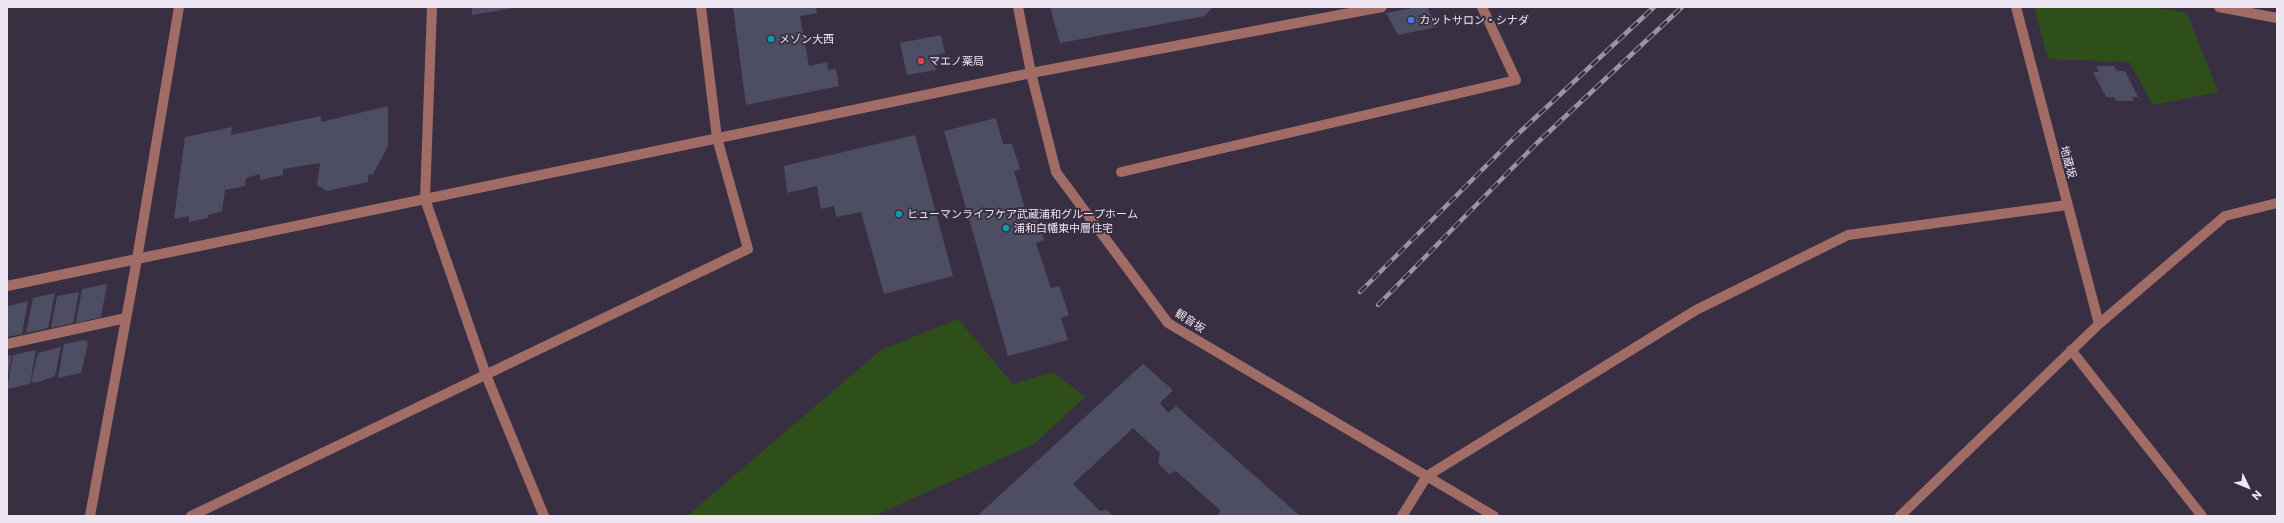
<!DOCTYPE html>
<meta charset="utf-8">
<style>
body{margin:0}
#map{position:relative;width:2284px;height:523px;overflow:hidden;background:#392f42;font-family:Commissioner,sans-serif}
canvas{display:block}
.frame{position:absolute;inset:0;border:8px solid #eee7f3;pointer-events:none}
.north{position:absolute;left:2228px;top:467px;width:40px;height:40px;-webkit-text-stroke:3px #392f42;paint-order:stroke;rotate:133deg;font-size:11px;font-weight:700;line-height:16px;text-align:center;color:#eee7f3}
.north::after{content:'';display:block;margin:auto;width:14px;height:18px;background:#eee7f3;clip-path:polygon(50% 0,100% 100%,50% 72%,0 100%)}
</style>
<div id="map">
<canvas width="2284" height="523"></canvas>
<div class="frame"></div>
<div class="north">N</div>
</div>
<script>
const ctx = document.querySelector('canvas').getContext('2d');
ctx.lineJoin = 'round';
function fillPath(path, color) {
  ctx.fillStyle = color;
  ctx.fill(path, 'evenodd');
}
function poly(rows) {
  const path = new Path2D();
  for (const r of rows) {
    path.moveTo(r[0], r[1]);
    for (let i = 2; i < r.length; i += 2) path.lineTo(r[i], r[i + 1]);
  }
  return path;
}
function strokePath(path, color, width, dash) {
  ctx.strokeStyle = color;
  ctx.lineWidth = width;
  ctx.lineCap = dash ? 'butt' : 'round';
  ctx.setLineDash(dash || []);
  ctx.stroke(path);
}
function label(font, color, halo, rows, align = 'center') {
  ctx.font = font + ' Commissioner,"Noto Sans JP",sans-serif';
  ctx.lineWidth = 4;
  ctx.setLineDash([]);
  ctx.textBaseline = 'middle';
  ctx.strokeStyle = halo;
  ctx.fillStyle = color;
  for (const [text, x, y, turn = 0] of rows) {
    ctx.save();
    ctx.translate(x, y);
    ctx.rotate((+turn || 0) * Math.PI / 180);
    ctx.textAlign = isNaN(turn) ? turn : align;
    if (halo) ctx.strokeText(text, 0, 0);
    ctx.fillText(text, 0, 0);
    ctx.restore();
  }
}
fillPath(poly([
 [2034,7,2152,7,2187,13,2218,92,2153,105,2129,62,2048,59],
 [958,319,1013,384,1053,372,1085,397,1034,444,874,516,687,516,881,350]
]), '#2e4f1a');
fillPath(poly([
 [472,7,514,7,514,8,472,15],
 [733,7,816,7,817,13,800,16,809,66,827,62,828,70,836,69,839,86,746,105],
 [1050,7,1213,7,1205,16,1060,43],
 [1417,7,1427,7,1437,27,1398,35,1386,13],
 [941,35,945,53,933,56,936,70,907,75,900,43],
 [2096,66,2114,66,2117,71,2125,71,2138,97,2132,97,2134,101,2116,101,2114,97,2106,97,2093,72,2099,72],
 [388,106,388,146,373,174,368,175,368,182,327,191,317,185,320,163,283,169,283,175,260,180,260,174,246,178,245,186,225,190,222,211,208,215,208,218,189,222,189,216,174,219,185,137,232,127,231,135,321,116,321,122],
 [996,118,1003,144,1012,144,1020,169,1014,171,1027,215,1035,213,1044,240,1036,243,1051,288,1059,286,1069,315,1061,318,1068,340,1008,356,944,131],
 [915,135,953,276,884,294,861,212,836,217,834,206,821,209,817,186,787,193,784,166],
 [107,284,101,317,76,323,82,289],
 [79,292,73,323,51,328,57,296],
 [55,293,48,328,26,333,33,298],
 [28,301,22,334,7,337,8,306],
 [85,340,88,343,81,373,58,378,64,344],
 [61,347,55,376,36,383,31,382,38,353],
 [36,350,30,384,7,389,13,355],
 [12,355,8,376,7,376,7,356],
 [1143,364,1173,390,1160,403,1168,413,1176,406,1300,516,1217,516,1221,511,1176,471,1169,474,1158,463,1160,453,1133,428,1073,484,1100,511,1107,510,1113,516,977,516]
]), '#4d4e63');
strokePath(poly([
 [432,7,425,199,486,375,544,516],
 [1018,7,1031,73,1056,172,1168,323,1494,516],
 [2016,7,2099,324],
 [2219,7,2277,18],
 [1121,172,1516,80,1482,7],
 [7,286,1031,73,1382,7],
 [7,344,126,318],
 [2071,350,2202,516],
 [90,516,137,259,179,7],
 [191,516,748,249,717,138,701,7],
 [1402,516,1427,476,1696,310,1848,235,2067,205],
 [1900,516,2099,324,2225,216,2277,203]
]), '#a16c65', 10);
const rail = poly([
 [1360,292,1520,132,1654,7],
 [1378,305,1537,143,1682,7]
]);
strokePath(rail, '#9c94a3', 4.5);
strokePath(rail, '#392f42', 3, [9]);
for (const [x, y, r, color] of [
 [1411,20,4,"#3f7fe0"],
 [771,39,4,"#0f9aa8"],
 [921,61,4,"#e0444e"],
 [899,214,4,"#0f9aa8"],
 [1006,228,4,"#0f9aa8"]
]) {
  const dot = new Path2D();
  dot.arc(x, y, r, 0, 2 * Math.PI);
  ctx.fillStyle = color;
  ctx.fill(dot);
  strokePath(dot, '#392f42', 1.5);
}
label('11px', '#eee7f3', '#392f42', [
 ["カットサロン・シナダ",1419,20],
 ["メゾン大西",779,39],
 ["マエノ薬局",929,61],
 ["ヒューマンライフケア武蔵浦和グループホーム",907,214],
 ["浦和白幡東中層住宅",1014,228]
], 'left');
label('11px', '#eee7f3', '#392f42', [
 ["地蔵坂",2068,162,75],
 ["観音坂",1190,321,33]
]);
</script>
